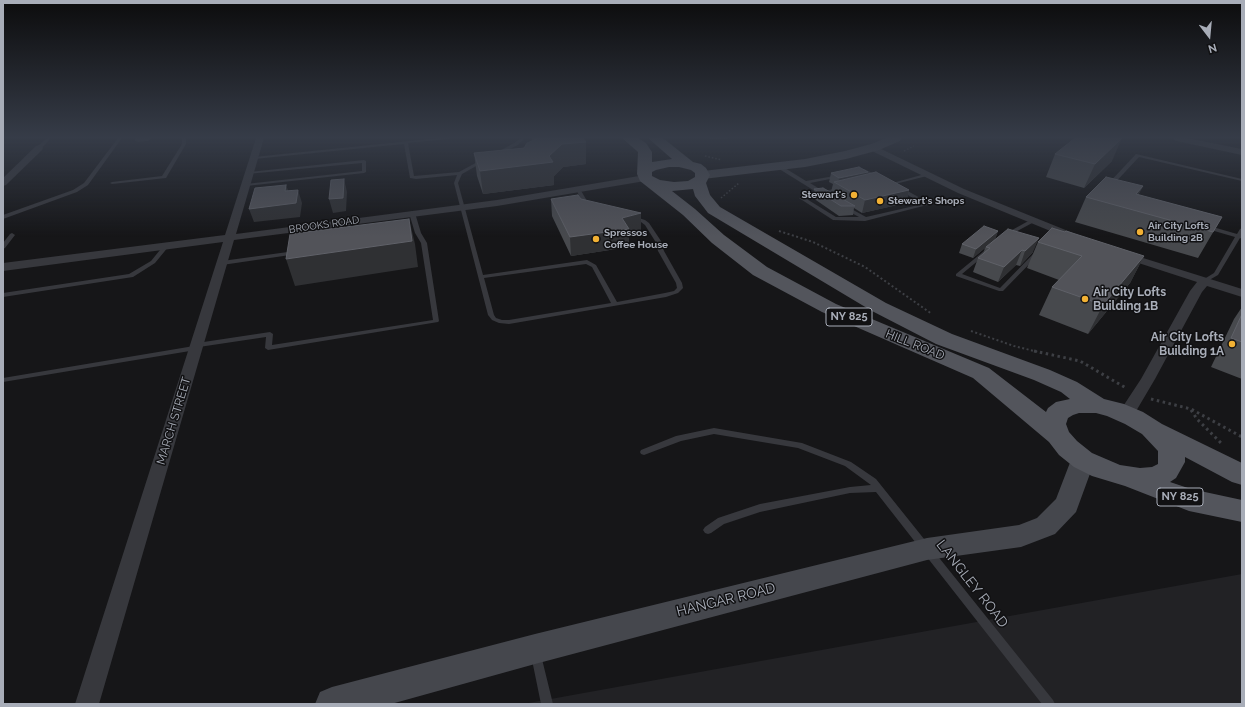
<!DOCTYPE html>
<style>
body{margin:0}
#map{position:relative;width:1245px;height:707px;overflow:hidden;background:#161618;font-family:Raleway,sans-serif}
canvas{display:block}
.frame{position:absolute;inset:0;border:4px solid #a8adb8;pointer-events:none}
.north{position:absolute;left:1189px;top:16px;width:40px;height:40px;-webkit-text-stroke:3px #111113;paint-order:stroke;rotate:164deg;font-size:11px;font-weight:700;line-height:16px;text-align:center;color:#a8adb8}
.north::after{content:'';display:block;margin:auto;width:14px;height:18px;background:#a8adb8;clip-path:polygon(50% 0,100% 100%,50% 72%,0 100%)}
</style>
<div id="map">
<canvas width="1245" height="707"></canvas>
<div class="frame"></div>
<div class="north">N</div>
</div>
<script>
const ctx = document.querySelector('canvas').getContext('2d');
ctx.lineJoin = 'round';
function fillPath(path, color) {
  ctx.fillStyle = color;
  ctx.fill(path, 'evenodd');
}
function poly(rows) {
  const path = new Path2D();
  for (const r of rows) {
    path.moveTo(r[0], r[1]);
    for (let i = 2; i < r.length; i += 2) path.lineTo(r[i], r[i + 1]);
  }
  return path;
}
function strokePath(path, color, width, dash) {
  ctx.strokeStyle = color;
  ctx.lineWidth = width;
  ctx.lineCap = dash ? 'butt' : 'round';
  ctx.setLineDash(dash || []);
  ctx.stroke(path);
}
function label(font, color, halo, rows, align = 'center') {
  ctx.font = font + ' Raleway,sans-serif';
  ctx.lineWidth = 3;
  ctx.setLineDash([]);
  ctx.textBaseline = 'middle';
  ctx.strokeStyle = halo;
  ctx.fillStyle = color;
  for (const [text, x, y, turn = 0] of rows) {
    ctx.save();
    ctx.translate(x, y);
    ctx.rotate((+turn || 0) * Math.PI / 180);
    ctx.textAlign = isNaN(turn) ? turn : align;
    if (halo) ctx.strokeText(text, 0, 0);
    ctx.fillText(text, 0, 0);
    ctx.restore();
  }
}
fillPath(poly([
 [1242,574,1242,704,523,704]
]), '#222225');
strokePath(poly([
 [904,151,914,146],
 [705,156,722,160],
 [721,198,739,183]
]), '#3d3f44', 1.5, [1.5, 2]);
strokePath(poly([
 [779,231,813,242,865,267,932,314],
 [971,331,1014,346,1038,352]
]), '#3d3f44', 2, [2, 2.5]);
strokePath(poly([
 [1034,351,1080,361,1126,388],
 [1151,399,1191,409,1242,437],
 [1191,410,1197,419,1221,443]
]), '#3d3f44', 3, [2.5, 3.5]);
fillPath(poly([
 [47,138,51,138,41,149,37,149,37,147,47,138],
 [118,138,122,138,88,185,77,192,3,219,3,215,73,190,84,183,118,138],
 [182,138,186,138,186,144,166,178,112,184,110,183,112,182,162,176,182,144,182,138],
 [438,138,451,138,449,139,408,143,414,176,459,172,481,160,485,161,462,174,458,183,483,275,587,260,596,265,617,302,665,293,674,291,677,288,676,283,658,251,655,241,645,225,641,222,630,219,630,217,632,216,645,220,649,223,661,241,664,251,682,283,683,288,678,293,666,297,509,324,499,323,492,320,488,315,454,183,457,175,416,179,410,178,404,144,254,159,252,158,254,157,438,138],
 [586,264,592,267,611,303,509,320,502,320,496,318,494,315,484,278,586,264],
 [521,138,525,138,518,145,498,155,494,154,514,143,521,138],
 [708,138,730,138,728,139,710,139,708,138],
 [1136,154,1242,179,1242,181,1139,157,1111,187,1107,187,1107,185,1136,154],
 [364,160,366,161,366,172,364,173,246,186,244,185,246,184,362,171,362,163,247,174,247,173,249,172,364,160],
 [776,165,780,165,806,181,840,175,840,177,810,183,823,191,840,188,842,188,842,190,826,194,824,195,822,195,805,198,836,217,859,217,844,209,844,207,846,206,866,217,923,204,889,184,925,174,927,174,927,176,895,184,931,204,865,221,833,220,799,198,818,193,776,167,776,165],
 [864,169,881,177,881,178,877,179,863,171,856,172,854,171,864,169],
 [576,188,580,189,590,206,589,207,584,206,576,189,576,188],
 [412,211,415,213,421,233,427,243,439,321,438,322,268,350,265,348,266,337,199,347,199,348,198,349,196,350,3,382,3,378,194,346,194,345,195,344,197,343,270,332,273,334,272,345,433,320,421,243,415,233,409,213,412,211],
 [1032,219,1035,221,1034,222,1008,236,1006,237,1003,235,1032,219],
 [1206,225,1237,234,1240,229,1242,228,1242,239,1240,238,1218,275,1204,283,1201,281,1214,273,1235,237,1204,228,1203,227,1206,225],
 [12,233,15,235,5,248,3,249,3,243,10,234,12,233],
 [166,244,169,246,155,263,133,277,3,297,3,293,129,274,151,261,164,245,166,244],
 [990,246,992,247,992,249,962,274,1000,288,1035,252,1039,252,1040,253,1003,291,999,291,956,276,956,274,990,246],
 [295,251,297,252,297,254,222,265,219,263,222,261,295,251],
 [714,428,802,443,851,462,876,479,1053,700,1055,704,1042,704,876,492,850,493,760,512,724,524,711,533,708,534,705,533,703,530,705,527,718,518,760,504,850,487,871,485,845,466,798,448,714,434,681,441,644,455,641,454,640,452,641,450,676,436,714,428],
 [536,650,540,651,541,655,553,704,541,704,531,655,532,651,536,650]
]), '#37383d');
fillPath(poly([
 [135,138,152,138,148,141,138,142,135,141,135,138],
 [256,138,264,138,236,234,497,200,645,175,650,178,645,181,497,206,234,240,99,704,75,704,223,242,3,271,3,263,225,235,256,138],
 [1172,138,1187,138,1242,149,1242,155,1176,141,1172,138],
 [39,145,42,146,43,148,42,150,6,185,3,186,3,178,36,146,39,145],
 [873,145,964,189,1073,233,1074,235,1073,237,1065,237,958,193,870,150,869,148,873,145],
 [1124,252,1242,289,1242,297,1207,286,1202,292,1155,379,1132,418,1126,419,1120,418,1118,414,1141,379,1190,291,1197,282,1120,257,1118,255,1120,253,1124,252]
]), '#37383d');
fillPath(poly([
 [886,138,902,138,900,141,879,150,846,159,805,167,703,179,698,178,696,175,698,172,703,171,805,159,845,151,871,144,886,138],
 [1083,451,1091,454,1095,460,1076,512,1055,534,1021,547,927,560,535,664,391,704,315,704,320,692,332,687,535,634,927,538,1019,525,1037,518,1056,499,1071,460,1075,454,1083,451]
]), '#45474d');
fillPath(poly([
 [622,138,638,138,646,143,652,152,652,162,672,159,648,138,663,138,693,162,701,164,706,168,710,175,706,183,710,195,720,207,886,303,952,334,1050,370,1077,382,1104,399,1124,404,1143,412,1162,424,1242,463,1242,485,1232,482,1185,457,1185,462,1176,478,1170,482,1191,489,1242,500,1242,522,1189,511,1125,486,1092,476,1074,467,1059,455,1049,442,973,378,822,312,753,275,712,243,683,215,640,181,637,174,638,152,622,138],
 [669,167,679,167,691,170,695,173,695,177,688,181,674,182,660,180,652,176,652,172,656,170,669,167],
 [693,189,695,196,708,213,872,311,936,344,1034,380,1061,392,1070,399,1056,402,1048,408,1046,412,989,368,836,304,767,267,724,235,695,209,672,191,693,189],
 [1079,413,1096,413,1107,416,1125,424,1142,434,1158,451,1158,464,1152,467,1140,468,1120,465,1092,453,1077,441,1069,432,1066,424,1068,418,1073,415,1079,413]
]), '#53555c');
fillPath(poly([
 [532,138,583,138,586,142,586,164,563,167,554,176,554,185,483,194,477,176,474,153,524,148,532,141],
 [1055,154,1112,161,1084,188,1046,177],
 [831,173,867,174,909,190,906,203,862,213,854,208,853,215,839,216,813,198,814,189,831,192,833,184,829,182],
 [1143,186,1138,195,1222,217,1198,258,1075,222,1086,197],
 [551,199,581,199,641,231,629,234,629,247,571,256,552,216],
 [998,231,995,239,1033,252,1020,266,1016,265,998,282,973,272,978,258,983,254,985,248,973,258,959,253,962,244],
 [1038,242,1144,256,1130,283,1088,334,1039,315,1052,287,1059,280,1027,268],
 [1242,307,1242,379,1211,367,1234,319]
]), '#47494d');
fillPath(poly([
 [1122,138,1112,161,1084,188,1095,164],
 [586,142,586,164,563,167,554,176,554,185,483,194,480,171,549,156,562,144],
 [868,172,866,180,838,184,839,178],
 [344,179,347,192,346,211,333,213,329,199],
 [286,185,291,198,298,190,302,203,300,217,254,222,249,209],
 [1143,186,1131,209,1136,194],
 [909,190,906,203,862,213,865,200],
 [641,213,641,231,629,234,629,247,571,256,570,237,622,218],
 [409,219,415,244,418,267,295,286,286,259],
 [998,231,995,240,986,247,985,248,973,258,976,249],
 [1039,238,1033,252,1020,266,1025,251],
 [1022,250,1016,265,998,282,1004,267],
 [1144,256,1130,283,1088,334,1103,305]
]), '#2f3033');
const building = poly([
 [539,138,583,138,586,142,562,144,549,156,553,162,480,171,474,153,524,148,527,143,539,138],
 [1075,138,1122,138,1095,164,1055,154,1075,138],
 [859,167,868,172,839,178,831,173,859,167],
 [876,172,909,190,865,200,834,182,876,172],
 [1106,177,1143,186,1136,194,1222,217,1213,232,1086,197,1106,177],
 [344,179,343,198,329,199,331,180,344,179],
 [286,185,285,191,298,190,296,203,249,209,255,188,286,185],
 [823,188,855,206,841,206,814,189,823,188],
 [578,195,581,199,641,213,622,218,629,229,570,237,551,199,578,195],
 [409,219,412,241,286,259,290,234,409,219],
 [984,226,998,231,976,249,962,244,984,226],
 [1052,228,1065,232,1066,231,1144,256,1103,305,1052,287,1082,256,1038,242,1052,228],
 [1008,229,1039,238,1025,251,1022,250,1004,267,978,258,990,248,986,247,1008,229],
 [1242,314,1242,342,1231,338,1242,314]
]);
fillPath(building, '#525359');
strokePath(building, '#5f6168', 1);
const sky = ctx.createLinearGradient(0, 0, 0, 237);
sky.addColorStop(0, '#0c0c0d');
sky.addColorStop(0.58, '#363c48');
sky.addColorStop(1, '#363c4800');
ctx.fillStyle = sky;
ctx.fillRect(0, 0, 1245, 237);
for (const [x, y, r, color] of [
 [854,195,4,"#f2b134"],
 [880,201,4,"#f2b134"],
 [1140,232,4,"#f2b134"],
 [596,239,4,"#f2b134"],
 [1085,299,4,"#f2b134"],
 [1232,344,4,"#f2b134"]
]) {
  const dot = new Path2D();
  dot.arc(x, y, r, 0, 2 * Math.PI);
  ctx.fillStyle = color;
  ctx.fill(dot);
  strokePath(dot, '#111113', 1.5);
}
label('bold 10px', '#a8adb8', '#111113', [
 ["Stewart's",846,195,"right"],
 ["Stewart's Shops",888,201],
 ["Air City Lofts",1148,226],
 ["Building 2B",1148,238],
 ["Spressos",604,233],
 ["Coffee House",604,245]
], 'left');
label('10px', '#a8adb8', '#111113', [
 ["BROOKS ROAD",324,225,-8]
]);
for (const [x, y, w] of [
 [849,317,46],
 [1180,497,46]
]) {
  const box = new Path2D();
  box.roundRect(x - w / 2, y - 9, w, 18, 3);
  ctx.fillStyle = '#111113';
  ctx.fill(box);
  strokePath(box, '#a8adb8', 1);
}
label('bold 11px', '#a8adb8', null, [
 ["NY 825",849,317],
 ["NY 825",1180,497]
]);
label('bold 12px', '#a8adb8', '#111113', [
 ["Air City Lofts",1093,292],
 ["Building 1B",1093,306],
 ["Air City Lofts",1224,337,"right"],
 ["Building 1A",1224,351,"right"]
], 'left');
label('12px', '#a8adb8', '#111113', [
 ["HILL ROAD",915,345,22],
 ["MARCH STREET",174,421,-73]
]);
label('14px', '#a8adb8', '#111113', [
 ["LANGLEY ROAD",972,584,52],
 ["HANGAR ROAD",726,600,-14]
]);
</script>
